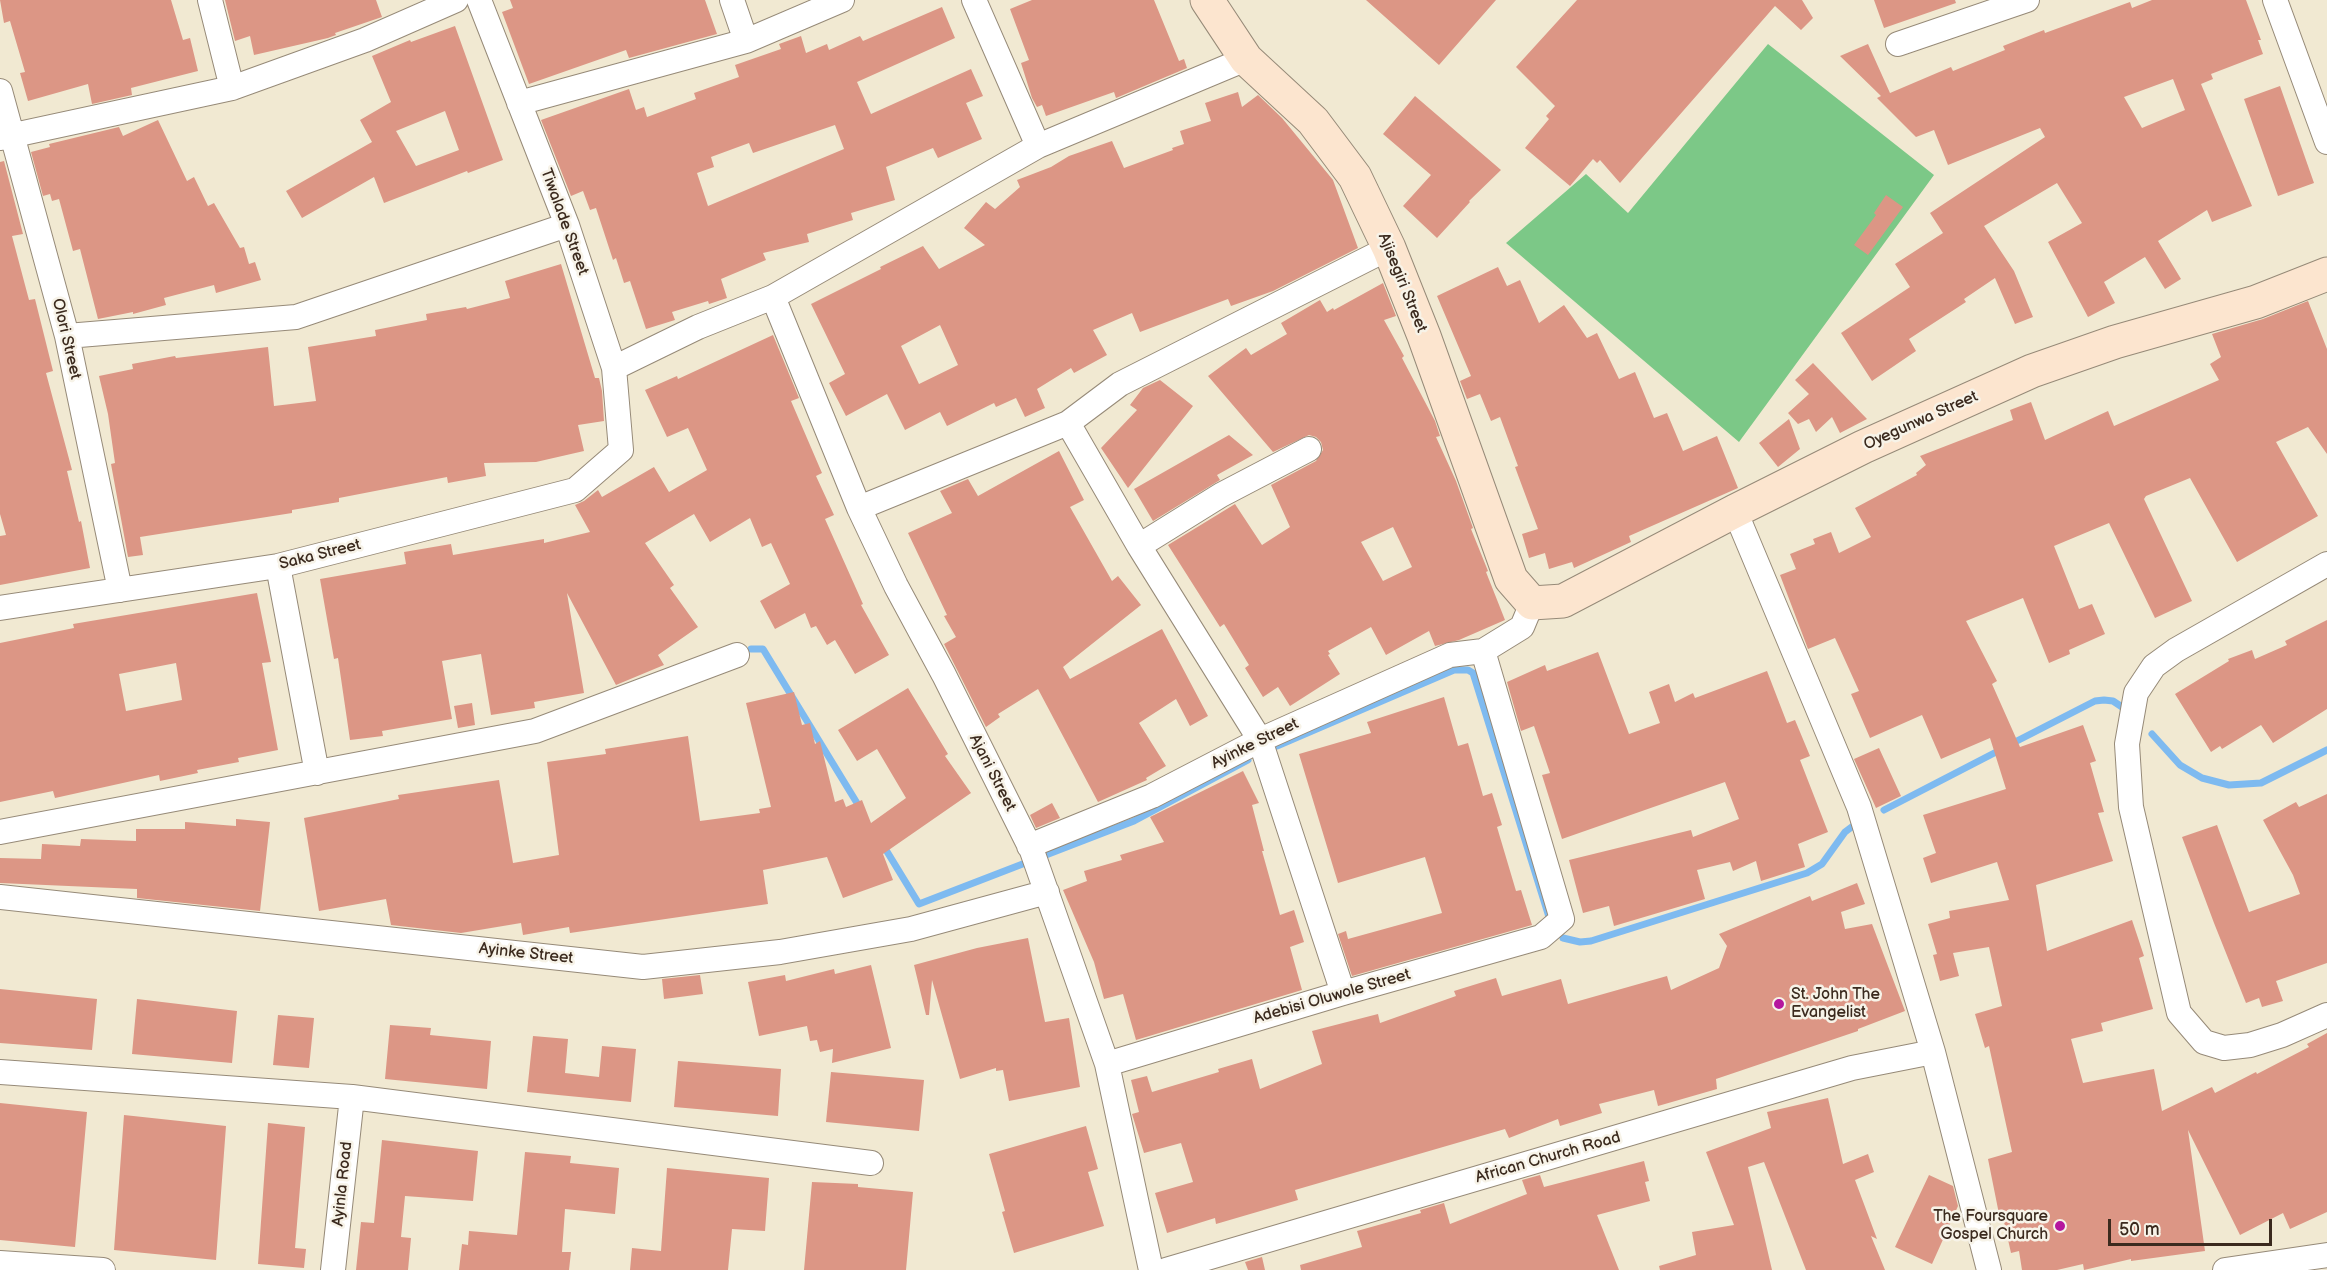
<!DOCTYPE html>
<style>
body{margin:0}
#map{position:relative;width:2327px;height:1270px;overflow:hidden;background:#f1e9d2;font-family:"Balsamiq Sans",sans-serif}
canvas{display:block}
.scale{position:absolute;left:2108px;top:1219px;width:164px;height:27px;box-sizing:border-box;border:3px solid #3b2a1e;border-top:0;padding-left:8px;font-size:18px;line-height:21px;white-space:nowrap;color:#3b2a1e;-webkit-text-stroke:4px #f7f3e8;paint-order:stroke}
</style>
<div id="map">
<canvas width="2327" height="1270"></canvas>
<div class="scale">50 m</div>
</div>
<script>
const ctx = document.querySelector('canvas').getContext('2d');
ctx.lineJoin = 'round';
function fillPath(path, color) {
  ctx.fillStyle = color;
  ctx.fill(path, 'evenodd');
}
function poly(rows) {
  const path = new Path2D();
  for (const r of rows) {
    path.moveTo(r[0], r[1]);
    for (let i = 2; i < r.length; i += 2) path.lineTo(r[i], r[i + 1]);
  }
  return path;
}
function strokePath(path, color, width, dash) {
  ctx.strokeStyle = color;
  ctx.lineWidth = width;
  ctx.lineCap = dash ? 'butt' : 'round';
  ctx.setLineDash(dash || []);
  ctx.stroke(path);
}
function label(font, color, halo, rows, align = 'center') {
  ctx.font = font + ' "Balsamiq Sans",sans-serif';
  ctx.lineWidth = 5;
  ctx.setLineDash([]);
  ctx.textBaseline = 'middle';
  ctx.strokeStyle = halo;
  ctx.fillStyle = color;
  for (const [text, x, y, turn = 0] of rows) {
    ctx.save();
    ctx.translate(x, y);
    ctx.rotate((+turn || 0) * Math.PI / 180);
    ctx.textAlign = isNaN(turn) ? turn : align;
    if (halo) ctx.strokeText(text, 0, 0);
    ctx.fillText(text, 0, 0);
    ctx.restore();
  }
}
fillPath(poly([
 [1768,44,1934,175,1739,442,1506,243,1586,174,1628,213]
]), '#7cc887');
strokePath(poly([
 [751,649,763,649,860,808],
 [2152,734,2180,765,2202,778,2229,785,2261,783,2327,750],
 [2011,744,2095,701,2104,700,2113,701,2125,709],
 [1277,746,1454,670,1468,670,1473,673,1549,917],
 [1884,810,2002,749],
 [883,845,919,904,1134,821,1248,760],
 [1563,938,1580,942,1591,941,1807,873,1822,864,1845,832,1853,826]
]), '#7ebaf0', 7);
fillPath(poly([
 [0,0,171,0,183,40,190,38,198,71,131,88,132,95,92,104,88,84,28,101,20,73,25,72,10,21,4,23],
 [225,0,376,0,382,17,335,33,336,35,328,38,254,55,250,36,235,41],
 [510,0,705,0,717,34,629,58,626,50,529,84,502,12,513,8],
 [1032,0,1154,0,1179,61,1184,59,1187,68,1116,98,1114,92,1046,116,1042,105,1037,107,1032,98,1021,63,1029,60,1010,9],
 [1366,0,1496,0,1439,65],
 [1577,0,1802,0,1813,18,1801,30,1775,6,1620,183,1600,160,1597,163,1593,159,1570,186,1525,148,1549,119,1546,116,1555,106,1516,67],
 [1874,0,1955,0,1956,3,1884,28],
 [2152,0,2246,0,2261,40,2258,40,2263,54,2211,74,2213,79,2201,84,2252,206,2212,222,2207,210,2158,241,2181,279,2165,289,2145,257,2104,282,2115,303,2088,317,2048,242,2082,223,2057,183,1984,226,2014,271,2033,317,2015,324,1995,278,1964,299,1966,302,1909,339,1916,351,1872,381,1841,333,1910,287,1895,264,1943,233,1930,213,2045,137,2040,128,1948,165,1934,130,1916,137,1877,98,1881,96,1840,56,1868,44,1890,93,1951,67,1953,71,2005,50,2003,46,2044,30,2045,33,2130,2,2132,8],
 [2173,79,2185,110,2142,128,2124,97],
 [942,7,955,38,857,82,871,114,971,69,983,96,966,103,982,139,938,158,933,148,886,167,895,200,851,213,853,220,807,234,809,242,763,253,766,260,721,279,727,298,709,304,708,301,672,312,675,320,646,329,630,281,624,283,616,258,613,260,596,208,590,210,583,191,571,196,541,120,629,89,636,110,644,107,647,117,696,99,694,93,739,77,735,65,781,49,779,44,801,36,806,53,827,44,829,50,860,36,863,41],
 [835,125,844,149,708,206,697,173,714,167,711,157,749,143,753,153],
 [455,26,503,160,468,173,467,171,384,203,374,177,302,218,286,191,372,142,360,120,391,102,372,56,410,40,411,42],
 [445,111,459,150,416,166,396,131],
 [2280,86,2314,183,2278,196,2244,99],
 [1238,92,1242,107,1258,95,1282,118,1333,180,1358,248,1273,291,1231,306,1228,299,1140,332,1132,313,1093,330,1107,355,1074,373,1071,368,1037,389,1045,408,1025,417,1016,398,996,407,994,403,947,426,940,412,905,430,887,394,846,416,829,383,845,374,811,304,881,269,880,267,923,246,939,269,985,245,964,228,986,202,995,209,1020,187,1017,180,1051,167,1069,156,1112,141,1124,168,1173,150,1172,148,1184,144,1180,131,1211,121,1205,103],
 [940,325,958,365,919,384,901,346],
 [1415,96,1501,170,1469,201,1470,202,1437,238,1403,206,1431,175,1383,134],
 [158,120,187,181,194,177,208,206,214,203,240,248,244,247,249,264,255,262,261,280,216,293,214,285,164,298,166,305,133,314,133,312,98,319,80,249,73,251,59,199,52,201,50,194,43,196,31,152,50,147,49,144,119,127,123,136],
 [4,161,23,234,12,236,29,300,35,299,53,371,46,373,72,470,67,471,79,522,81,521,90,568,0,585,0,536,6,535,0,514,0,162],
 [1886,195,1903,207,1868,255,1854,245,1876,215,1874,213],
 [561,264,595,378,599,378,602,391,604,421,578,425,584,451,536,462,484,463,486,476,448,483,447,477,339,498,339,502,292,510,292,513,140,537,143,555,128,557,111,464,115,463,108,414,99,376,133,369,132,364,175,356,176,358,268,347,274,406,316,401,308,347,376,336,375,330,427,320,426,314,466,307,467,309,510,298,505,281],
 [1498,267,1507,286,1520,280,1539,323,1564,305,1587,338,1597,333,1619,379,1635,372,1654,418,1667,413,1683,451,1717,436,1738,488,1629,536,1631,542,1574,568,1572,562,1549,569,1545,553,1529,558,1522,534,1538,529,1515,467,1518,466,1500,417,1491,421,1480,394,1467,399,1460,381,1471,376,1437,296],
 [1383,283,1396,316,1384,320,1404,356,1402,358,1435,421,1440,436,1436,437,1456,481,1473,528,1471,529,1488,571,1486,572,1505,620,1459,640,1435,646,1429,631,1386,655,1371,627,1328,651,1330,654,1328,655,1340,674,1290,706,1278,687,1263,697,1245,668,1249,665,1224,624,1220,627,1168,545,1235,504,1262,545,1290,527,1271,485,1316,461,1323,450,1321,442,1316,437,1309,435,1273,452,1208,376,1246,348,1251,355,1287,334,1281,323,1320,300,1327,312,1333,308,1334,310],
 [1393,527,1412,567,1383,581,1361,542],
 [2308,301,2327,349,2327,454,2308,427,2276,442,2318,516,2237,562,2190,478,2146,496,2144,499,2192,601,2155,618,2109,523,2054,546,2079,609,2092,604,2105,634,2069,650,2070,654,2049,663,2023,598,1966,621,1997,681,1992,684,2020,747,2083,725,2096,761,2090,763,2104,812,2098,813,2113,861,2036,885,2047,951,2132,920,2144,956,2139,958,2153,1009,2101,1023,2103,1031,2071,1039,2083,1083,2154,1069,2162,1111,2212,1087,2215,1093,2256,1072,2257,1074,2309,1047,2307,1044,2327,1033,2327,1212,2290,1229,2283,1213,2240,1235,2188,1130,2205,1251,2131,1261,2131,1259,2084,1270,2083,1264,2057,1270,2022,1270,2019,1251,2011,1253,2002,1213,1999,1214,1988,1159,2012,1152,1989,1046,1985,1048,1975,1014,2002,1006,1989,947,1953,953,1959,976,1940,981,1933,955,1937,954,1928,924,1950,918,1949,911,2009,900,1997,862,1931,883,1923,858,1936,853,1923,815,2006,789,1990,738,1941,759,1922,715,1870,738,1851,694,1859,691,1835,638,1808,649,1780,575,1796,569,1790,554,1815,544,1813,539,1831,532,1839,553,1871,537,1855,508,1917,475,1916,473,1926,465,1920,456,2013,420,2010,410,2031,402,2045,440,2108,411,2114,426,2219,380,2210,364,2221,357,2212,334,2263,319],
 [773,335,799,398,791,401,822,473,816,476,834,515,825,519,863,604,861,605,889,655,855,674,835,640,827,645,816,626,811,628,805,613,775,629,760,601,790,584,771,543,762,547,750,518,710,542,694,514,645,543,674,585,670,588,698,627,658,655,664,665,616,685,567,593,584,693,534,702,535,708,491,715,481,654,442,661,452,719,382,731,383,736,350,740,338,658,334,659,320,579,406,564,404,552,451,544,453,555,544,539,544,543,590,532,575,505,584,501,598,490,602,497,654,467,669,492,707,470,688,428,667,437,645,390,677,376,678,379],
 [1813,363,1867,419,1840,433,1832,417,1816,432,1809,419,1798,424,1788,413,1809,394,1795,380],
 [1160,380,1193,406,1128,488,1101,448,1137,410,1130,405,1143,388],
 [1789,419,1800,449,1778,467,1759,443],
 [1229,435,1253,455,1217,475,1220,480,1153,521,1134,489],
 [1059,451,1084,500,1070,507,1112,581,1118,576,1141,605,1063,667,1070,679,1162,629,1208,716,1190,726,1176,699,1139,723,1166,766,1146,778,1147,780,1098,802,1038,689,998,714,1000,717,986,727,944,644,956,637,944,616,947,615,908,533,952,513,940,491,968,479,978,496],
 [257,593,271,662,262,663,278,750,238,758,239,762,197,770,198,773,160,781,159,775,55,798,53,791,0,802,0,643,74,628,73,624],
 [176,663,182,700,126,711,119,674],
 [2327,620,2327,709,2273,743,2261,725,2222,749,2220,746,2211,752,2175,694,2229,661,2228,659,2252,650,2255,659,2287,645,2285,641],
 [1598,652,1629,734,1660,723,1649,692,1669,684,1675,702,1693,693,1695,698,1767,671,1787,723,1795,720,1810,756,1800,760,1828,832,1798,844,1805,867,1761,881,1756,861,1733,871,1730,862,1697,870,1705,899,1614,926,1609,906,1583,913,1569,860,1691,830,1693,837,1739,819,1725,782,1562,839,1542,775,1550,773,1534,726,1521,731,1507,682,1545,665,1547,671],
 [908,688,948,754,945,756,971,793,883,854,893,880,843,898,827,857,763,870,768,904,570,933,569,927,523,935,521,923,461,933,391,925,386,899,319,911,304,818,399,799,398,795,499,780,513,863,559,855,547,762,606,754,605,749,688,736,700,821,760,813,759,809,771,807,746,703,794,692,802,725,810,723,815,744,820,741,835,802,843,799,846,807,862,800,871,823,906,798,877,749,857,761,838,730],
 [1444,697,1458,746,1468,743,1483,796,1492,793,1502,825,1497,827,1516,891,1521,890,1532,925,1352,976,1338,934,1346,931,1348,939,1442,913,1425,857,1338,883,1299,754,1371,733,1367,722],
 [472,703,475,725,458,728,454,706],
 [1879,748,1901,796,1876,808,1854,759],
 [1243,771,1259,803,1252,805,1264,851,1262,851,1280,915,1294,910,1304,942,1290,947,1302,990,1136,1040,1123,994,1104,999,1094,962,1063,890,1087,881,1084,871,1122,860,1120,855,1164,842,1150,817],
 [2327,794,2327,963,2276,981,2283,1001,2262,1007,2259,998,2246,1003,2214,923,2182,837,2217,825,2249,912,2300,894,2293,875,2263,820,2296,802,2299,807],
 [1052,803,1060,818,1036,828,1030,815],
 [236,819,270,822,260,911,137,898,137,889,0,883,0,858,41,859,42,844,80,846,81,839,136,841,136,829,185,829,185,822,236,826],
 [1857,883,1865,904,1841,912,1845,929,1872,924,1905,1011,1858,1029,1858,1031,1716,1079,1717,1089,1658,1106,1654,1090,1599,1104,1602,1113,1560,1126,1558,1119,1509,1138,1505,1129,1295,1190,1298,1200,1216,1224,1215,1218,1167,1233,1155,1193,1193,1182,1181,1143,1144,1153,1132,1114,1139,1112,1131,1080,1147,1076,1152,1092,1219,1072,1218,1069,1252,1059,1260,1089,1322,1064,1312,1031,1378,1014,1380,1023,1456,996,1454,991,1496,978,1502,996,1561,979,1568,1004,1667,976,1671,990,1719,968,1727,946,1719,934,1810,896,1812,901],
 [1028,938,1045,1022,1069,1018,1080,1087,1009,1101,1003,1070,996,1071,996,1068,960,1079,932,980,929,1015,926,1015,914,965,977,948],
 [871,965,891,1048,832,1063,833,1049,820,1052,817,1040,810,1041,807,1026,759,1036,748,982,785,975,786,981,834,969,835,974],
 [700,975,703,994,664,999,662,979],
 [0,989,97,999,92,1050,0,1043],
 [137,999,237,1011,232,1063,132,1054],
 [278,1015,314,1018,309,1068,273,1065],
 [390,1025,431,1028,430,1035,491,1041,487,1089,385,1079],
 [533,1036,568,1039,565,1073,599,1077,602,1046,636,1049,631,1102,527,1092],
 [678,1061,781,1069,778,1116,674,1107],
 [831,1072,924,1080,919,1131,826,1122],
 [1828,1098,1843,1164,1868,1154,1874,1172,1855,1180,1877,1239,1871,1236,1885,1270,1806,1270,1764,1162,1748,1167,1772,1270,1660,1270,1659,1266,1696,1255,1692,1232,1734,1225,1706,1152,1771,1128,1767,1112],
 [0,1103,87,1112,75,1247,0,1240],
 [124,1115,226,1126,216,1260,114,1250],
 [268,1123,305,1127,295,1248,306,1249,304,1268,258,1264],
 [1086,1126,1098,1169,1088,1172,1104,1226,1014,1253,1002,1212,1005,1211,989,1154],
 [382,1140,478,1151,473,1201,405,1196,401,1237,411,1238,408,1270,356,1270,361,1222,374,1223],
 [525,1152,571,1156,570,1163,619,1168,615,1214,565,1209,562,1252,571,1252,569,1270,459,1270,462,1244,468,1245,469,1231,517,1235],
 [1644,1161,1649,1181,1645,1182,1650,1201,1597,1215,1619,1270,1301,1270,1300,1265,1362,1247,1357,1231,1421,1213,1420,1210,1444,1203,1450,1224,1527,1194,1522,1180,1540,1175,1544,1187],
 [667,1168,769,1178,765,1231,732,1229,728,1270,630,1270,632,1248,661,1251],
 [1929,1175,1953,1186,1958,1206,1932,1264,1895,1247],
 [812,1182,858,1184,858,1187,913,1192,906,1270,804,1270],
 [1262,1257,1265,1270,1248,1270,1245,1262]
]), '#dc9685');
const street = poly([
 [210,0,232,88],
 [732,0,746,41],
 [974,0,1038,146],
 [2275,0,2327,142],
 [1898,44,2027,0],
 [0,91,67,336,120,590],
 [519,103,746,41,842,0],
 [0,138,232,88,365,40,456,0],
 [773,297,859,508,896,586,944,675,1032,851,1107,1064,1151,1270],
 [67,336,296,317,567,225],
 [614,368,698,327,773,297,1038,146,1246,59],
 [1068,423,1139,546,1260,740,1343,993],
 [859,508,1068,423,1120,384,1389,248],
 [1735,511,1859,807,1933,1052,1989,1270],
 [1139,546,1221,495,1309,449],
 [2327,564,2176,650,2154,666,2136,693,2127,744,2131,807,2179,1013,2204,1042,2224,1048,2250,1045,2282,1035,2327,1015],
 [278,566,317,773],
 [0,608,278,566,575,490,621,450,614,368,567,225,479,0],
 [0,832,535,731,737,655],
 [1029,846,1152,796,1260,740,1450,655,1483,651,1522,627,1532,603],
 [0,897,643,967,780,952,911,929,1047,892],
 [1107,1064,1343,993,1541,937,1562,919,1483,651],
 [0,1072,352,1097,871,1163],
 [0,1263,103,1270],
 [333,1270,352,1097],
 [1166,1270,1852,1068,1933,1052],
 [2225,1270,2327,1255]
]);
const secondary = poly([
 [1207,0,1246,59,1313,121,1355,177,1389,248,1424,336,1511,579,1532,603,1563,601,1735,511,1863,447,2032,371,2115,342,2256,302,2327,274]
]);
strokePath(street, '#968a78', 26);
strokePath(secondary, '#968a78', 35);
strokePath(street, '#fff', 24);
strokePath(secondary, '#fce5cf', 33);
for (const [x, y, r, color] of [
 [1779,1004,6,"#b5179e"],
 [2060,1226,6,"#b5179e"]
]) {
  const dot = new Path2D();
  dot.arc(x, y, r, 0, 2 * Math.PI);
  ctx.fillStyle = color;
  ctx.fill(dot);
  strokePath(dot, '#f7f3e8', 2);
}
label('16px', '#3b2a1e', '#f7f3e8', [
 ["Tiwalade Street",564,222,70],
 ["Ajisegiri Street",1402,283,68],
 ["Olori Street",66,339,77],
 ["Oyegunwa Street",1921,421,-24],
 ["Saka Street",320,555,-14],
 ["Ayinke Street",1255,744,-26],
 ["Ajani Street",992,773,63],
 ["Ayinke Street",526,954,6],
 ["Adebisi Oluwole Street",1332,997,-16],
 ["African Church Road",1548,1158,-16],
 ["Ayinla Road",343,1184,-84]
]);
label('16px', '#3b2a1e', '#f7f3e8', [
 ["St. John The",1791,995],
 ["Evangelist",1791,1013],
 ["The Foursquare",2048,1217,"right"],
 ["Gospel Church",2048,1235,"right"]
], 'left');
</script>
